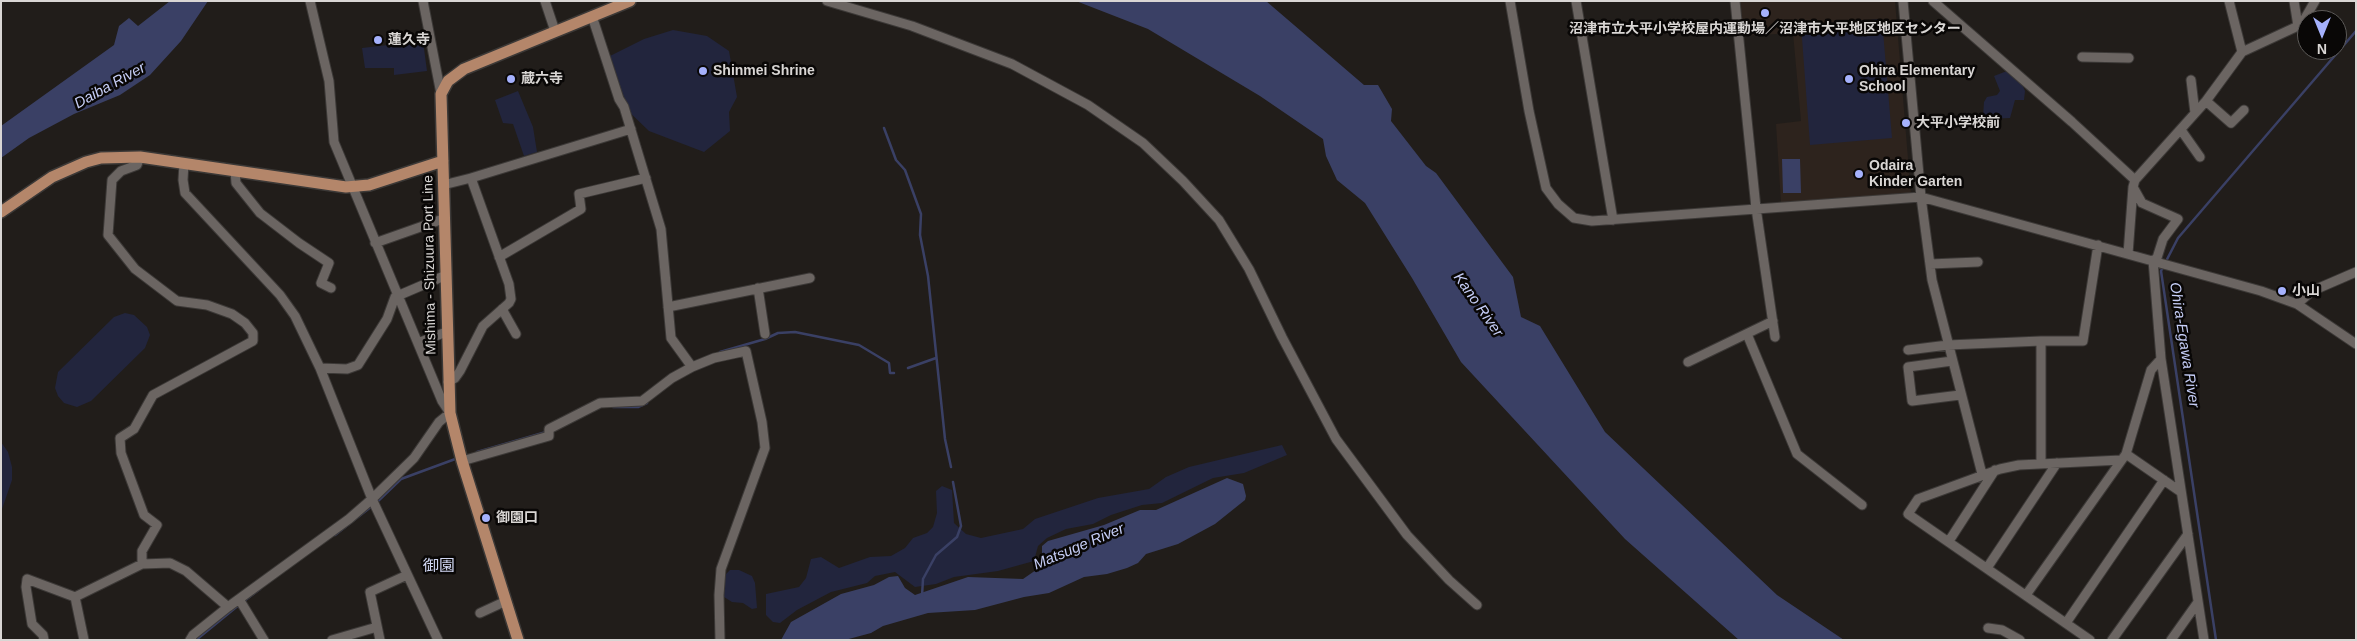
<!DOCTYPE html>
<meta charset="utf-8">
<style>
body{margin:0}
#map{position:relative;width:2357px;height:641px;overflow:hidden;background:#211d1a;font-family:Helvetica,sans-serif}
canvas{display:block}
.frame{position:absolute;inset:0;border:2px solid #d9d6d4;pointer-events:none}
.north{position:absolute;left:2297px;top:10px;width:50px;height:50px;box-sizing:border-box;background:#090706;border:1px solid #5c5a58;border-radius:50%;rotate:180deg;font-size:14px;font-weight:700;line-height:20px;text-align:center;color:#d9d6d4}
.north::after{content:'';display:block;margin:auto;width:18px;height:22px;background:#a5b1fc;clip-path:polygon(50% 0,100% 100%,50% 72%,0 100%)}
</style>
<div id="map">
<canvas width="2357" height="641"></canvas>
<div class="frame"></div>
<div class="north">N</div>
</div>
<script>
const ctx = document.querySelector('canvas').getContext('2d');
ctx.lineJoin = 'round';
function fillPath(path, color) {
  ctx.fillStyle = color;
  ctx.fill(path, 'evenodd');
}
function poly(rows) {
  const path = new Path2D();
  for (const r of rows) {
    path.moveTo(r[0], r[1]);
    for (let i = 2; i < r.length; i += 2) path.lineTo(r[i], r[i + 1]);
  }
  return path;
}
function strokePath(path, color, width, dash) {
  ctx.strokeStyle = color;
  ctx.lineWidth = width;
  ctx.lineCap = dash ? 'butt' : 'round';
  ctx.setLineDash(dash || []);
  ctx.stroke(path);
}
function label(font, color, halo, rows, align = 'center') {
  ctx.font = font + ' Helvetica,"Noto Sans JP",sans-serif';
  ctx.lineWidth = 5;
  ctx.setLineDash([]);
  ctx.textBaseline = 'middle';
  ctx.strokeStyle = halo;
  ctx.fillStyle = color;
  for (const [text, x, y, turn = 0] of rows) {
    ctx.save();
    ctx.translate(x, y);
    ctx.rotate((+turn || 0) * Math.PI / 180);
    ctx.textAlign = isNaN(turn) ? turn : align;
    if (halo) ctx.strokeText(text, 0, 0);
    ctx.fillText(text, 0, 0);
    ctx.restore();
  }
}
fillPath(poly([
 [1739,1,1895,1,1911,195,1781,203,1776,124,1801,121,1793,33,1742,36]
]), '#2d231d');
fillPath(poly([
 [1882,19,1892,138,1810,145,1801,25],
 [673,30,707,36,729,51,737,97,729,112,730,131,704,152,649,131,624,107,610,56,644,39],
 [423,41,427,71,394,75,394,68,365,68,362,48],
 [2007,71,2021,82,2025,91,2024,100,2015,100,2010,118,1987,119,1983,117,1984,102,1987,97,1997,95,2000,91,1994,76],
 [518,91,533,127,537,152,524,156,513,124,503,123,495,100],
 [125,313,134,315,147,327,150,335,145,348,91,401,77,407,64,403,58,396,55,388,58,372,114,317],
 [1,442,8,452,12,467,12,480,1,512],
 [1282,445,1287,455,1244,473,1213,478,1162,503,1142,505,1111,515,1093,524,1066,529,1047,538,1038,546,1034,561,998,571,954,577,936,584,915,587,895,572,875,576,867,583,831,592,797,610,780,623,773,622,766,615,766,594,799,587,806,578,811,559,821,557,839,568,870,557,891,556,905,548,913,538,927,533,933,527,937,513,936,491,942,486,952,490,954,523,966,534,981,538,1023,529,1035,519,1098,498,1149,489,1166,477,1189,467],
 [730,570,739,570,752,576,755,583,757,608,752,609,743,603,732,602,724,597,722,589,725,575]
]), '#22253d');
fillPath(poly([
 [170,1,208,1,181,41,150,75,120,95,74,114,29,138,1,158,1,126,114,45,119,26,129,18,138,26],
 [1076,1,1266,1,1364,85,1378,85,1392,109,1391,121,1426,166,1436,173,1513,277,1521,317,1540,326,1605,432,1777,595,1844,640,1739,640,1625,539,1461,362,1412,278,1365,203,1337,180,1326,156,1323,139,1260,96,1148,29],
 [1782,159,1800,159,1801,193,1783,193],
 [1227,478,1243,484,1246,496,1245,500,1215,524,1178,544,1146,554,1138,563,1127,568,1107,574,1084,577,1049,593,1024,597,975,610,928,613,883,626,871,633,845,640,781,640,791,622,841,594,874,585,889,577,898,576,905,588,915,595,968,577,1023,579,1036,570,1042,558,1042,546,1048,541,1104,525,1140,510,1156,510]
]), '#3a4065');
strokePath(poly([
 [884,128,896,160,905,170,921,214,920,235,928,276,945,439,951,467],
 [720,352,765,339,778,333,795,332,859,345,889,363,890,373,894,373],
 [908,368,936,358],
 [613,407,638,407,647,403],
 [477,452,546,432],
 [376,503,401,479,458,458],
 [335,535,372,506],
 [922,596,923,579,936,555,957,537,961,526,953,482],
 [244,601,260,589],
 [196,640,240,604],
 [2216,640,2161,271,2178,238,2356,31]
]), '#3a4065', 2.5);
const minor = poly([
 [423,1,441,94],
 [545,1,555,31],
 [827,1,912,26,1012,64,1088,105,1143,143,1183,181,1219,220,1249,269,1282,337,1336,439,1407,535,1449,580,1477,605],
 [1510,1,1529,111,1546,188,1558,204,1574,218,1592,221,1921,197,2261,291,2297,304,2356,344],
 [1576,1,1613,220],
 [1735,1,1756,208,1775,337],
 [1903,1,1921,197,1932,280,1982,474],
 [1933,1,2072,122,2135,180],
 [2229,1,2242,52],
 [2294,1,2298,26],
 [592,16,619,99,624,107,661,229,671,338,692,367],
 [2082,57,2129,58],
 [2191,80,2195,113],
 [2206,101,2231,123,2244,110],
 [2181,130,2200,157],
 [140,157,137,165,121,171,112,180,108,235,135,269,177,301,207,305,232,314,245,323,253,333,253,341,153,395,134,429,120,438,121,453,144,515,157,525,142,551,142,564],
 [184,163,183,180,185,193,280,295,295,316,320,368,372,499,438,640],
 [235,171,236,183,260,213,299,243,329,263,321,283,331,288],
 [471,178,631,129],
 [443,185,471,178,509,284,511,299,509,303,483,326,460,371,455,378,448,382],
 [2133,187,2142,203,2178,219,2163,239,2156,261],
 [375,243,443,219],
 [2128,254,2133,187,2135,180,2206,101,2242,52,2298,26,2304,20,2315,1],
 [499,257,581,209,579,194,646,178],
 [2153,260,2161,359,2204,640],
 [1930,264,1978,262],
 [758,288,765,334],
 [2297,304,2312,291,2356,272],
 [668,307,810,278],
 [502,309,516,334],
 [1747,334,1797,454,1862,505],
 [418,343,446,332],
 [1908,350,1948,345,2041,341],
 [1952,361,1908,367,1912,401,1960,395],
 [1688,362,1773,321],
 [320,368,347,369,358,365,387,319,395,297,444,276],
 [2126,454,2181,492],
 [462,461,549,436,549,429,600,403,642,401,672,378,692,367,714,358,746,351,762,422,765,448,721,569,719,595,720,640],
 [2041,464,2041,341,2083,341,2098,245],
 [1949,541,1995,470],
 [1987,568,2057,463],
 [2026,595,2126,454,2151,370,2161,359],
 [75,597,84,640],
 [239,599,264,640],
 [480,613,506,601],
 [2066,623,2164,480],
 [1988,628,2002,630,2020,640],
 [44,640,43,635,32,624,26,587,27,579,75,597,142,564,170,563,186,571,228,607],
 [190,640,193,635,228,607,349,519,372,499,414,458,439,422,450,413,442,401,334,142,329,81,310,1],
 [332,640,377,627],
 [380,640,370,592,407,575],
 [2090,640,1908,514,1918,499,2000,469,2019,465,2121,460],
 [2112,640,2188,534],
 [2171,640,2198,602]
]);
const major = poly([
 [1,212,52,177,86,162,101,158,140,157,346,187,369,185,443,161],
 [518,640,462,461,450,413,441,94,448,81,464,69,630,1]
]);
strokePath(minor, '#3c3937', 11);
strokePath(major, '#3c3937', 14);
strokePath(minor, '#6b6562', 9);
strokePath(major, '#b4866a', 11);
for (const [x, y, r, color] of [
 [1765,13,5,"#a5b1fc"],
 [378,40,5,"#a5b1fc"],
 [703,71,5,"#a5b1fc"],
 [511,79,5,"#a5b1fc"],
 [1849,79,5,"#a5b1fc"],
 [1906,123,5,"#a5b1fc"],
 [1859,174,5,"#a5b1fc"],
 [2282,291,5,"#a5b1fc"],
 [486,518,5,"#a5b1fc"]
]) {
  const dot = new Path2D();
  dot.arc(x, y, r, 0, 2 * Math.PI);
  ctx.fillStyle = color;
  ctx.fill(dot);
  strokePath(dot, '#090706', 2);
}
label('bold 14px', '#d9d6d4', '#090706', [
 ["沼津市立大平小学校屋内運動場／沼津市大平地区地区センター",1765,29,"center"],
 ["蓮久寺",388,40],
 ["Shinmei Shrine",713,71],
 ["Ohira Elementary",1859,71],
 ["School",1859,87],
 ["蔵六寺",521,79],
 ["大平小学校前",1916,123],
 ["Odaira",1869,166],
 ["Kinder Garten",1869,182],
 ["小山",2292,291],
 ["御園口",496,518]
], 'left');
label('14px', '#d9d6d4', '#090706', [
 ["Mishima - Shizuura Port Line",430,265,-91]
]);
label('italic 15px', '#c6cef7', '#090706', [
 ["Daiba River",110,86,-29],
 ["Kano River",1478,305,55],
 ["Ohira-Egawa River",2184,345,81],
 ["Matsuge River",1079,547,-23]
]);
label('16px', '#d1d7f3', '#090706', [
 ["御園",439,567]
]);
</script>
